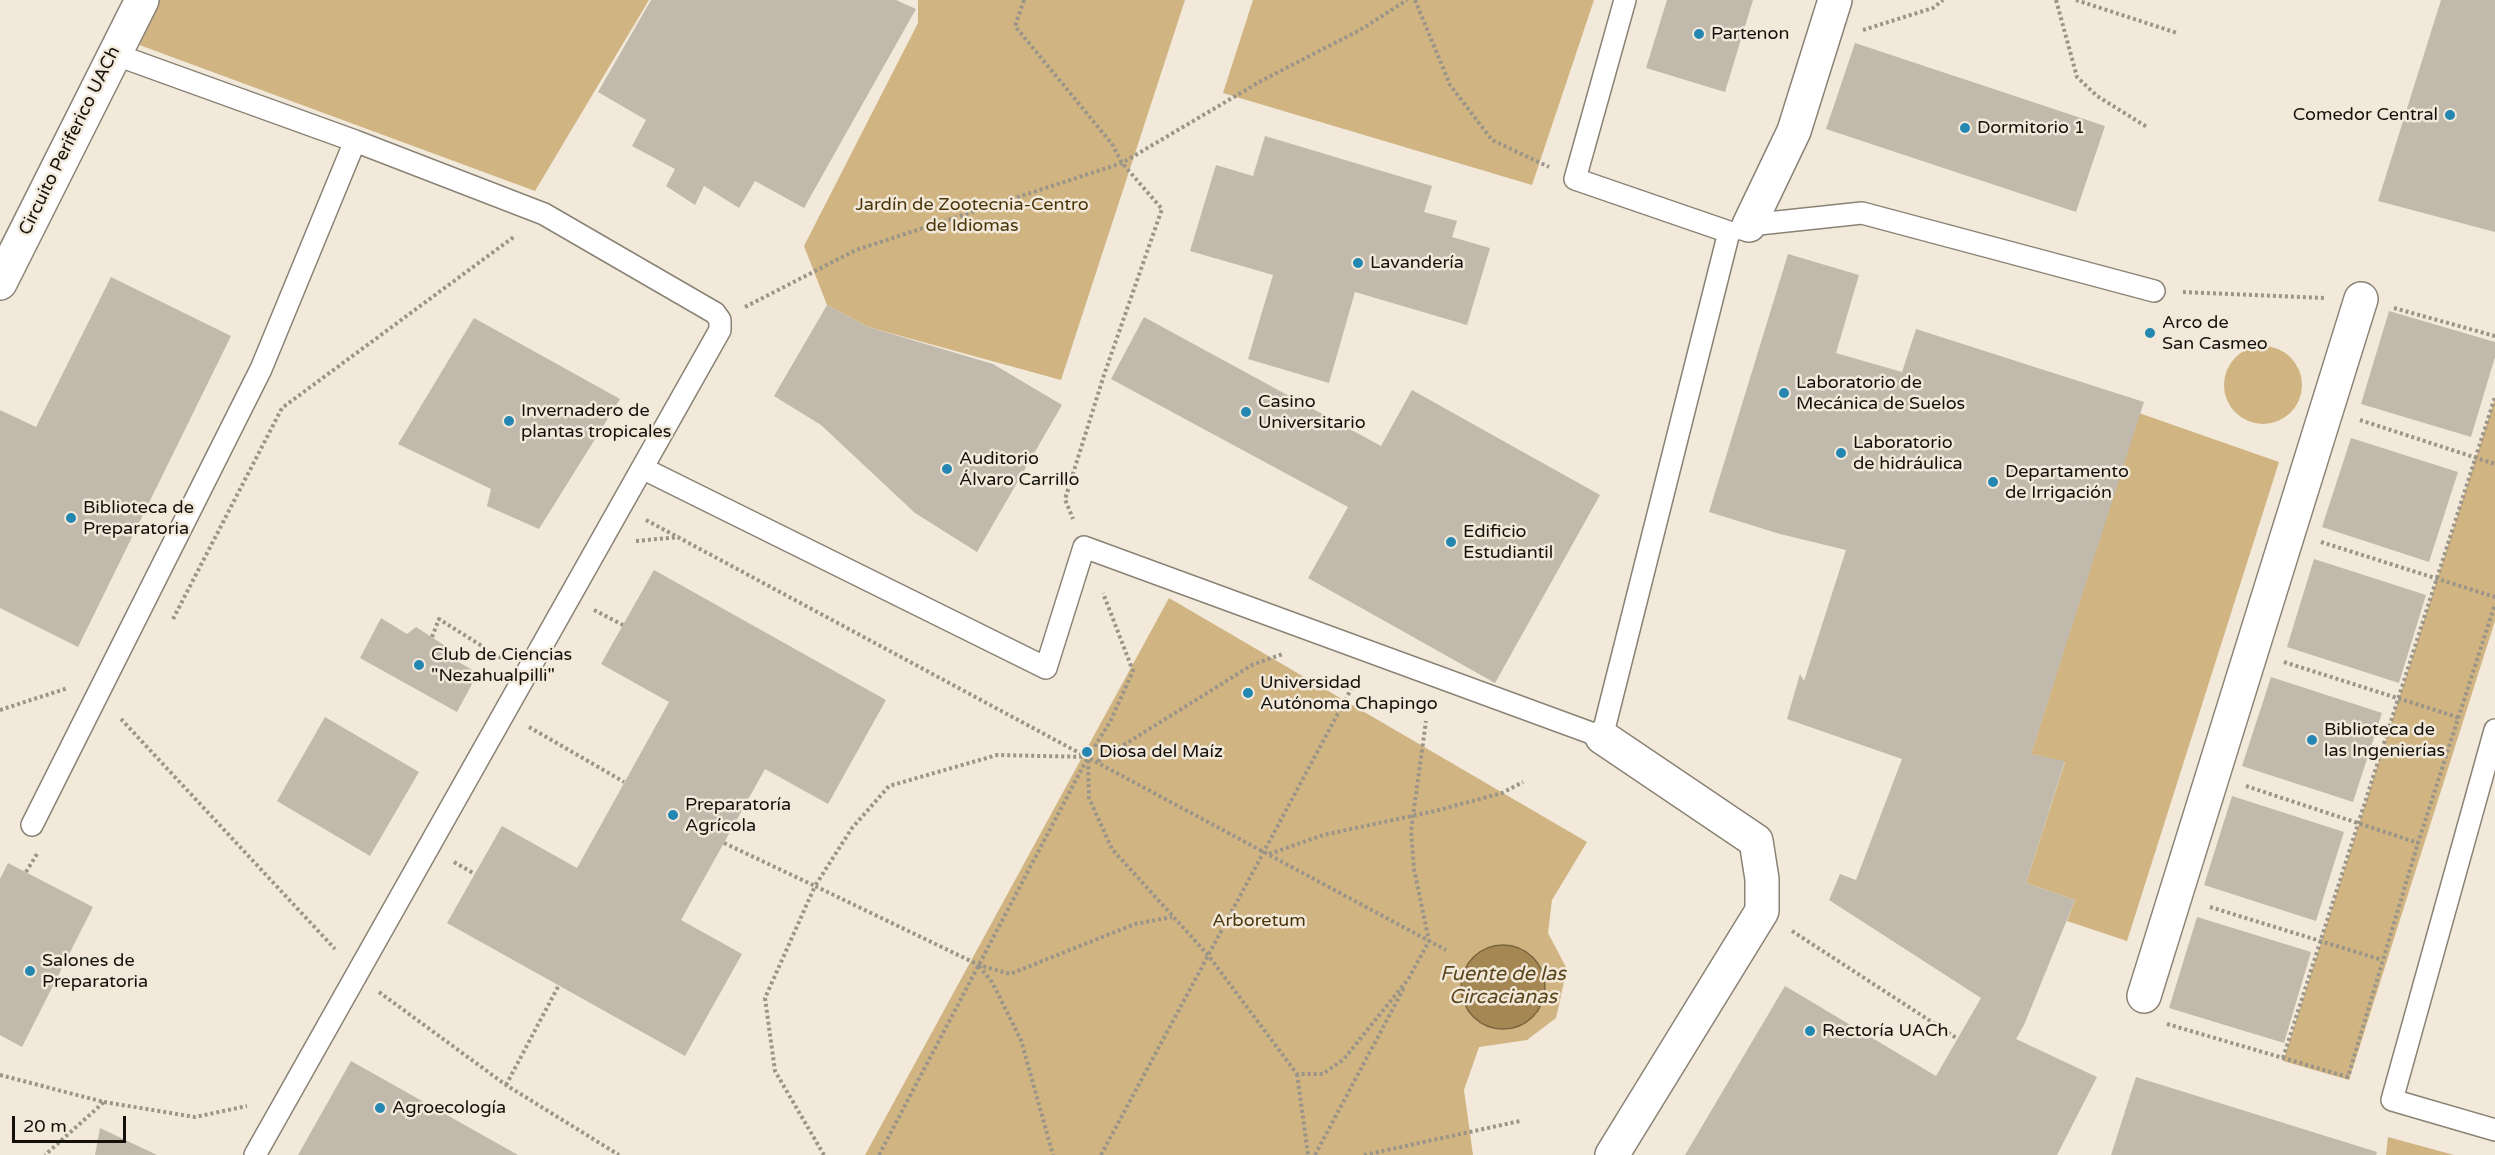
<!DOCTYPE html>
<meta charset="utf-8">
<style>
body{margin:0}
#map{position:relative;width:2495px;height:1155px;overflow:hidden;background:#f2e9da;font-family:"Varela Round",sans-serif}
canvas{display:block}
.scale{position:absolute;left:12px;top:1116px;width:114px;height:27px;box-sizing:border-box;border:3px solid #14110c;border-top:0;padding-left:8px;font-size:18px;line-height:21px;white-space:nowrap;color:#14110c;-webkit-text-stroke:4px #f2e9da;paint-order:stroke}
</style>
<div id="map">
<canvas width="2495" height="1155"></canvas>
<div class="scale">20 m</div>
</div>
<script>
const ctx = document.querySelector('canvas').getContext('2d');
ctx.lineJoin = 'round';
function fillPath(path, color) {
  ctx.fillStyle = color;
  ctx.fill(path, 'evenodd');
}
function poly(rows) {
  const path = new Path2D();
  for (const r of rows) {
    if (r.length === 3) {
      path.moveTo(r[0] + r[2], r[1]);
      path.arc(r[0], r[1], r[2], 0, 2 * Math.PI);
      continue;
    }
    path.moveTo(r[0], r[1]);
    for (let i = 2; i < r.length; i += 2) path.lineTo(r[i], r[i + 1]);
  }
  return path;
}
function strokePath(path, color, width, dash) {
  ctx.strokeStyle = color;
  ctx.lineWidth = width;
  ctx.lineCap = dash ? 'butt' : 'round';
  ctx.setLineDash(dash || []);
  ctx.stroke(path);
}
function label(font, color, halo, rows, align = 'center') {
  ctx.font = font + ' "Varela Round",sans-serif';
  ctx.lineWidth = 5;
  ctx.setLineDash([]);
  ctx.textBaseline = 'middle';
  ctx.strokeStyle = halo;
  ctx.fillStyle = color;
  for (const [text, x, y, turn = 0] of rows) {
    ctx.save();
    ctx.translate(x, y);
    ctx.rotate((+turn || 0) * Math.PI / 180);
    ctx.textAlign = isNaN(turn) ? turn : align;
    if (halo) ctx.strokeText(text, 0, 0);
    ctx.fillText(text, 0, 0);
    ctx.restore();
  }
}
fillPath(poly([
 [157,0,649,0,535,191,134,43],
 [918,0,1185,0,1061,380,868,327,827,305,804,246,918,23],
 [1253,0,1594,0,1532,185,1223,93],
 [2263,385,39],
 [2495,398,2495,621,2349,1080,2283,1061],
 [2139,413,2279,462,2127,941,2067,921,2075,900,2026,883,2065,762,2031,754],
 [1169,598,1587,842,1552,900,1548,933,1567,969,1556,1018,1527,1040,1479,1047,1464,1090,1473,1155,865,1155],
 [2388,1137,2454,1155,2386,1155]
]), '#d0b583');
const water = poly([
 [1503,987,42]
]);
fillPath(water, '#a48753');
strokePath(water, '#79643e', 1.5);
fillPath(poly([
 [651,0,896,0,916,9,804,208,755,181,739,208,704,186,695,205,666,186,675,169,632,146,646,120,598,92],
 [1667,0,1753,0,1725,92,1646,68],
 [2441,0,2495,0,2495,232,2378,201],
 [1855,43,2105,126,2076,212,1826,129],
 [1265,136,1432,186,1424,212,1457,221,1452,237,1490,248,1467,325,1355,292,1329,383,1248,359,1273,275,1190,251,1216,165,1253,176],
 [1788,254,1859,275,1836,353,1902,372,1916,329,2144,402,2031,754,2065,761,2026,883,2075,900,2024,1025,2016,1039,2097,1077,2057,1155,1685,1155,1785,986,1936,1076,1981,998,1829,900,1840,874,1856,880,1902,759,1787,719,1800,674,1804,681,1846,550,1780,534,1709,512],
 [111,277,231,336,78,647,0,608,0,410,36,427],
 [827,305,868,327,993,364,1062,405,977,552,915,513,821,425,774,396],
 [2389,311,2495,342,2495,357,2471,437,2361,404],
 [1144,317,1381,446,1412,390,1600,495,1495,683,1308,578,1348,507,1111,379],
 [474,318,620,399,539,529,487,506,491,489,398,444],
 [2351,438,2458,472,2429,562,2322,527],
 [2314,559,2426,595,2399,683,2287,647],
 [654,570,886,700,828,804,765,769,681,920,742,954,685,1056,447,923,502,826,577,868,669,702,601,664],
 [381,618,407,634,416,627,447,647,446,655,478,673,457,712,360,658],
 [2271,677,2382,713,2353,802,2242,766],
 [325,717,419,772,370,856,277,801],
 [2232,796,2344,832,2316,921,2204,885],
 [8,863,93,907,22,1047,0,1035,0,879],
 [2197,917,2311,952,2284,1043,2169,1008],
 [351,1061,518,1155,298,1155],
 [2136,1077,2377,1152,2376,1155,2111,1155],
 [100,1128,157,1155,95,1155]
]), '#c1b9ab');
const lane = poly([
 [114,54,355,141,544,214,715,313,720,320,720,330,255,1155],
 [1740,229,1749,225,1862,213,2154,291],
 [642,468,1046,668,1084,547,1602,737,1729,232,1575,179,1625,0],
 [2495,730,2392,1100,2495,1130],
 [32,825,261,369,355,141]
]);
const street = poly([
 [1749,225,1794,131,1835,0],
 [0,283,142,0],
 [1602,737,1756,841,1762,879,1762,911,1612,1155],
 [2144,996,2361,299]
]);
strokePath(lane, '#8a8275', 24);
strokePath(street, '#8a8275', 36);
strokePath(poly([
 [1024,0,1015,26,1112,144,1122,163,1162,209,1104,375,1065,499,1073,519],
 [1415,0,1450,85,1492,140,1549,167],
 [2056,0,2077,77,2097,96,2147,127],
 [2076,0,2177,33],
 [1863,30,1933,8,1943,0],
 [2183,292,2325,298],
 [745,307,856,250,1122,163,1261,81,1360,30,1407,0],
 [2394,308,2495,336],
 [2360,420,2495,464],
 [646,520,1446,950],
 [636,541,679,537],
 [2321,542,2495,597],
 [594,610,623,625],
 [173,619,282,408,515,236],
 [432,637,439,619,501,658],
 [2284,662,2460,718],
 [0,710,68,688],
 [121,719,335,949],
 [529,727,624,782],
 [1098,761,1252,665,1283,654],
 [2246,786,2418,843],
 [724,843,815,886,852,828,889,786,997,755,1088,757,1089,798,1112,849,1208,955,1297,1074,1323,1074,1344,1059,1409,978,1429,941,1414,869,1411,831,1426,721],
 [1269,854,1323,835,1435,811,1502,793,1523,782],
 [454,862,475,874],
 [26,872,37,854],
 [2210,907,2382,960],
 [1792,931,1958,1039],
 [979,966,992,982,1021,1040,1053,1155],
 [379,992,506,1085,619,1155],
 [2167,1024,2348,1077,2418,843,2495,604],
 [2283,1058,2495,397],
 [1297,1074,1308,1155],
 [0,1075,104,1102,45,1155],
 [506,1085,559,985],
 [104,1102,195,1117,247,1106],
 [824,1155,775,1071,765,998,815,886,979,965,1010,974,1135,924,1172,917],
 [879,1155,1088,757,1110,722,1133,671,1103,593],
 [1101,1155,1357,678],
 [1315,1155,1405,986],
 [1364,1155,1520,1121]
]), '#9b9489', 4, [3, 3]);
strokePath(lane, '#fff', 21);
strokePath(street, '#fff', 33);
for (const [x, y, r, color] of [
 [1699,34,6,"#2387b1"],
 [2450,115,6,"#2387b1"],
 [1965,128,6,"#2387b1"],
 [1358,263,6,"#2387b1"],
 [2150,333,6,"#2387b1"],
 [1784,393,6,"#2387b1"],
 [1246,412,6,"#2387b1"],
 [509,421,6,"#2387b1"],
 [1841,453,6,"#2387b1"],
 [947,469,6,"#2387b1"],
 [1993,482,6,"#2387b1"],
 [71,518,6,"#2387b1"],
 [1451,542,6,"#2387b1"],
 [419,665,6,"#2387b1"],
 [1248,693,6,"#2387b1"],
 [2312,740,6,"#2387b1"],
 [1087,752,6,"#2387b1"],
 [673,815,6,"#2387b1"],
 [30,971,6,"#2387b1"],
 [1810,1031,6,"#2387b1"],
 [380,1108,6,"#2387b1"]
]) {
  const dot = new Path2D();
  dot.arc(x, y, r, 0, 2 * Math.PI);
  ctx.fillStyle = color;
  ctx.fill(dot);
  strokePath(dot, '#f2e9da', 2);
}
label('18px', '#14110c', '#f2e9da', [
 ["Partenon",1711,34],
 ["Comedor Central",2438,115,"right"],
 ["Dormitorio 1",1977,128],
 ["Lavandería",1370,263],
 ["Arco de",2162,323],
 ["San Casmeo",2162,344],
 ["Laboratorio de",1796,383],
 ["Mecánica de Suelos",1796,404],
 ["Casino",1258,402],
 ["Universitario",1258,423],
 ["Invernadero de",521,411],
 ["plantas tropicales",521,432],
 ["Laboratorio",1853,443],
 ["de hidráulica",1853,464],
 ["Auditorio",959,459],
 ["Álvaro Carrillo",959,480],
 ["Departamento",2005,472],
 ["de Irrigación",2005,493],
 ["Biblioteca de",83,508],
 ["Preparatoria",83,529],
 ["Edificio",1463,532],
 ["Estudiantil",1463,553],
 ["Club de Ciencias",431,655],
 ["\"Nezahualpilli\"",431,676],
 ["Universidad",1260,683],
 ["Autónoma Chapingo",1260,704],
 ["Biblioteca de",2324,730],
 ["las Ingenierías",2324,751],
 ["Diosa del Maíz",1099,752],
 ["Preparatoría",685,805],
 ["Agrícola",685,826],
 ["Salones de",42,961],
 ["Preparatoria",42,982],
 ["Rectoría UACh",1822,1031],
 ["Agroecología",392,1108]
], 'left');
label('18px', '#14110c', '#f2e9da', [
 ["Circuito Periferico UACh",70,141,-64]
]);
label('18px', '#4a3508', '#f2e9da', [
 ["Jardín de Zootecnia-Centro",972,205],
 ["de Idiomas",972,226],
 ["Arboretum",1259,921]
]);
label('italic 20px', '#5b461c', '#f2e9da', [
 ["Fuente de las",1503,975],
 ["Circacianas",1503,998]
]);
</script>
